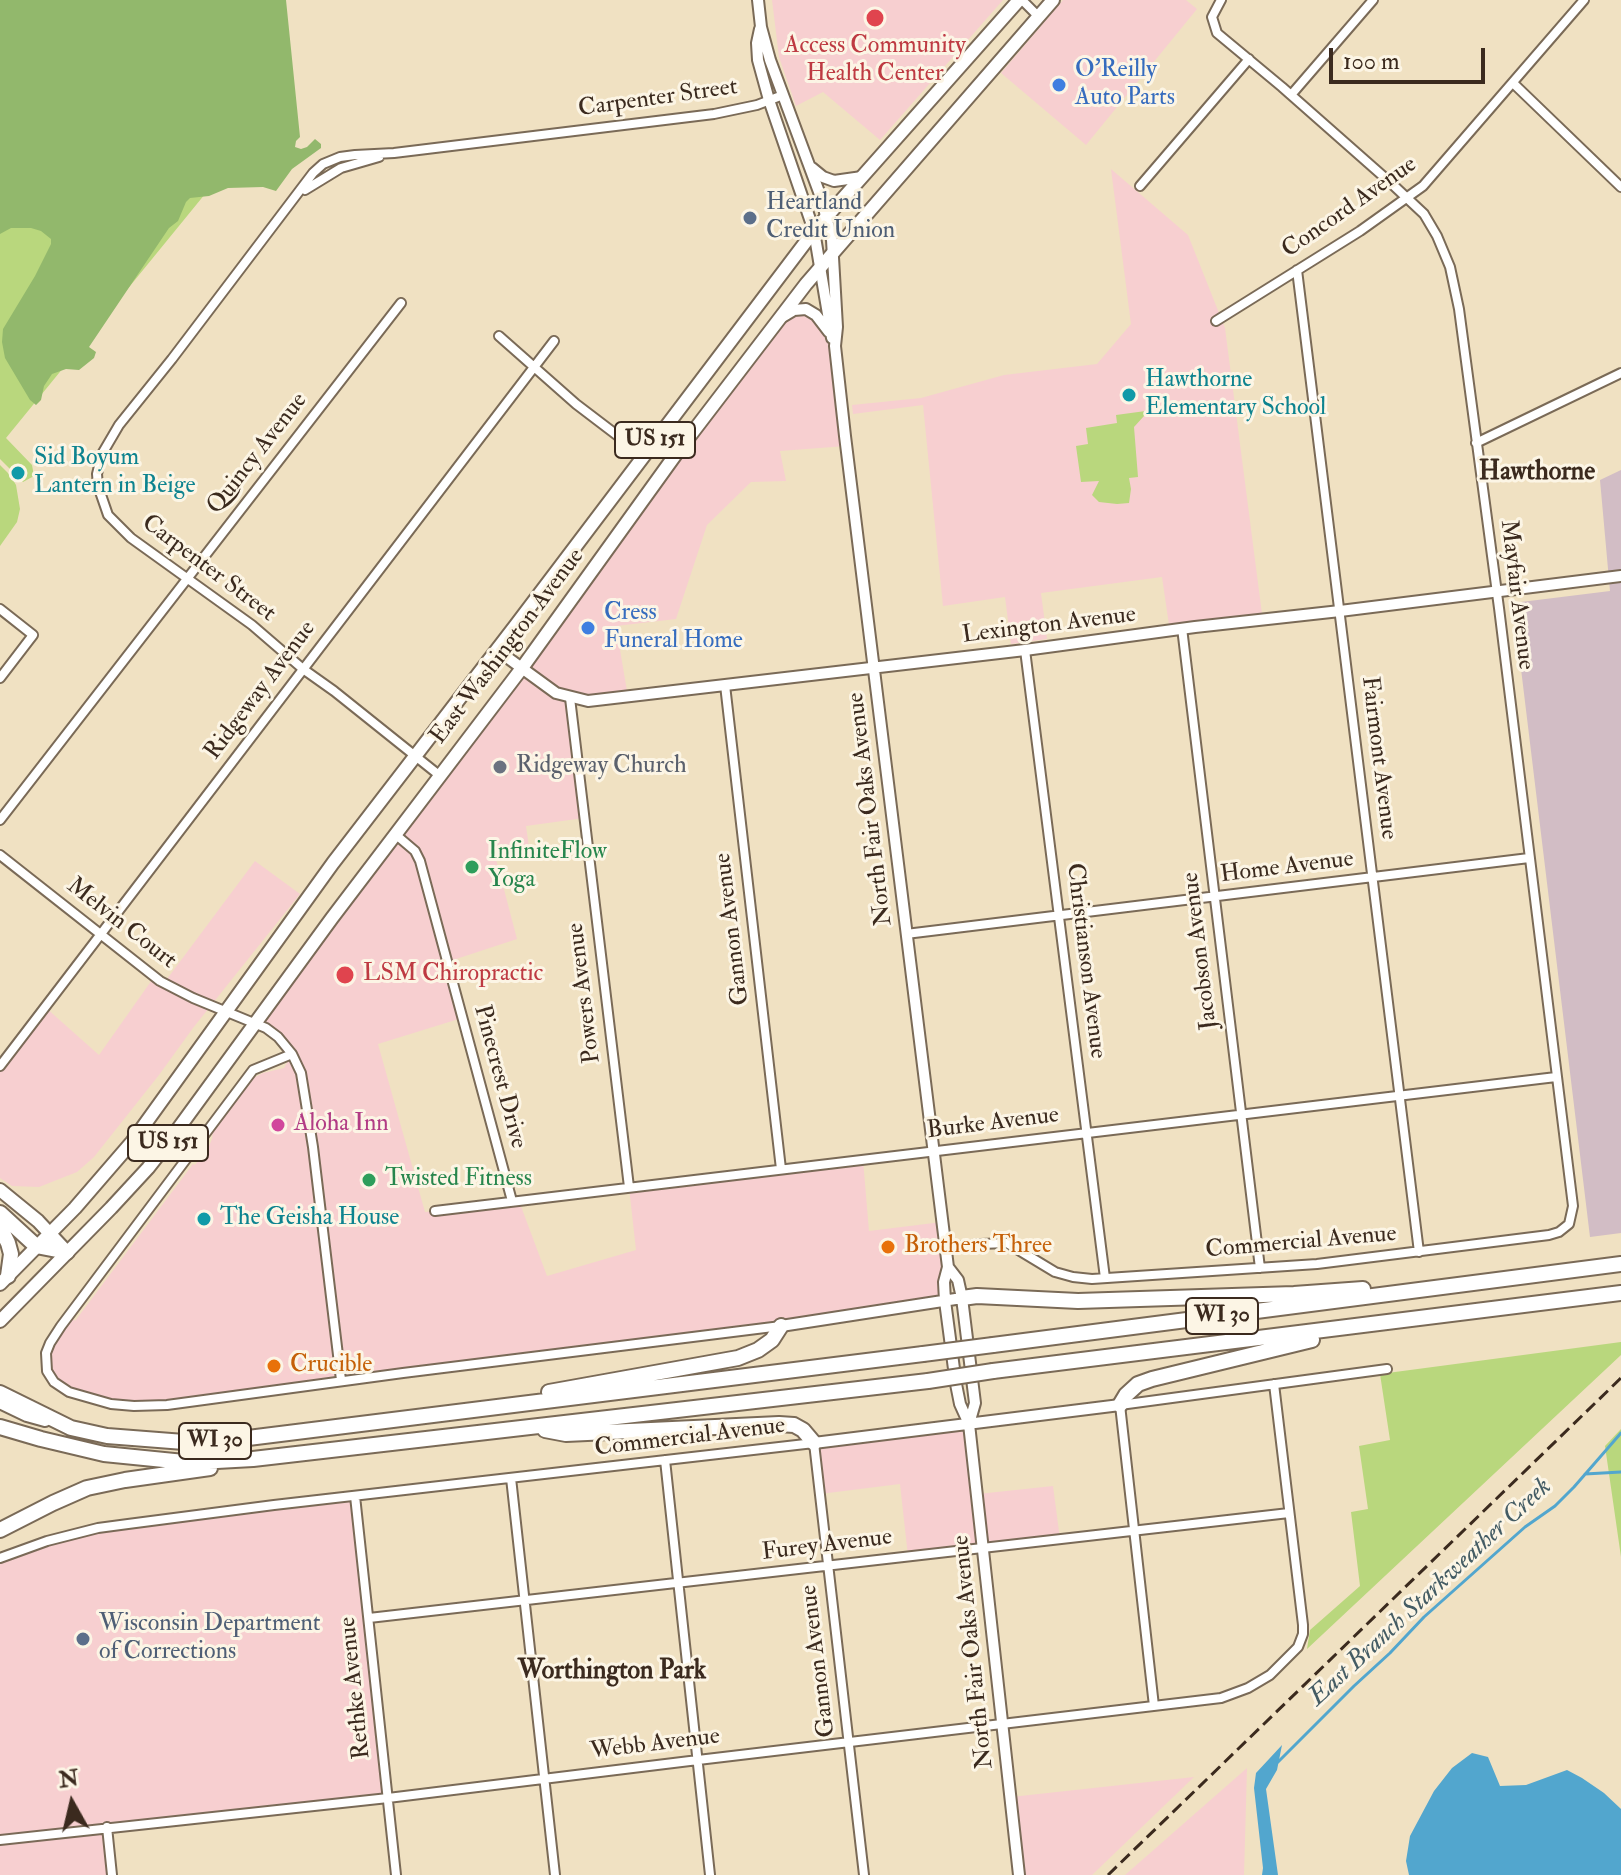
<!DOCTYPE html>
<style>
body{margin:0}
#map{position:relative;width:1621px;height:1875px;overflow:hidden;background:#f0e1c2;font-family:"IM FELL Double Pica",serif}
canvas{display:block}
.north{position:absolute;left:32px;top:1763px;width:80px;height:80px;-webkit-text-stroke:6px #fcf5e5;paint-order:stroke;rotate:352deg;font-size:22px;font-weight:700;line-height:32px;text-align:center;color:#3b2a1e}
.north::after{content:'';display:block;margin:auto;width:28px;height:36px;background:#3b2a1e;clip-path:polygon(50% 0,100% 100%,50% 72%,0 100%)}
.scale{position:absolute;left:1329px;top:48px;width:156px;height:36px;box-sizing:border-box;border:4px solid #3b2a1e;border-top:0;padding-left:10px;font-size:24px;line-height:28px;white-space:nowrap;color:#3b2a1e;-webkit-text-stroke:6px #fcf5e5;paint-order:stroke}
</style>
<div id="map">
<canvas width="1621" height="1875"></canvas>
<div class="north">N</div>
<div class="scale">100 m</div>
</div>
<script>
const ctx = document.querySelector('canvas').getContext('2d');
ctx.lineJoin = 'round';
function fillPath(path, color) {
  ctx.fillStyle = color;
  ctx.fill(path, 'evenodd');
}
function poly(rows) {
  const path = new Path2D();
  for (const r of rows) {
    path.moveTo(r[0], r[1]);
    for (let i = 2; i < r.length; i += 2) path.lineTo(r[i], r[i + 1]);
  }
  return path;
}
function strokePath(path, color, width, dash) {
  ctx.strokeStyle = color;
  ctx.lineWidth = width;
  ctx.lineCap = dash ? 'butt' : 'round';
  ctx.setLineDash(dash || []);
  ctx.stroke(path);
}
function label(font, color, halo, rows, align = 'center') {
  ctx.font = font + ' "IM FELL Double Pica",serif';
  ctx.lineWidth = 6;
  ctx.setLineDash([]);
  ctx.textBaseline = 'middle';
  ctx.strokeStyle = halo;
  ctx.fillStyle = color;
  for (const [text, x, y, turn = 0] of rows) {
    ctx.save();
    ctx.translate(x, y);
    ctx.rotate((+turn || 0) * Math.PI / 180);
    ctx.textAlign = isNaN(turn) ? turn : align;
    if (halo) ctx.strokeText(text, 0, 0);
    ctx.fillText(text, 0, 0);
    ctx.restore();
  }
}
fillPath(poly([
 [772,0,1003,0,880,140,823,92,796,106,779,57],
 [1063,0,1186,0,1197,9,1086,145,1001,73],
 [1111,169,1188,235,1225,328,1262,614,1169,625,1162,577,1041,593,1047,639,1011,644,1005,597,943,606,923,405,853,414,852,405,921,398,1004,375,1097,364,1131,324],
 [806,309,831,335,846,446,780,451,786,481,751,482,707,525,676,619,616,626,628,697,570,698,584,818,526,826,530,854,496,859,517,939,447,962,462,1018,378,1044,425,1212,519,1201,547,1276,636,1250,629,1187,863,1160,869,1231,942,1222,945,1301,167,1405,111,1404,54,1382,46,1353,70,1315,75,1321,193,1164,195,1165,209,1146,212,1139,213,1130,253,1078,263,1073,284,1068,292,1054,284,1043,255,1023,779,319],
 [255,861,300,894,193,1028,159,1075,94,1157,77,1172,39,1187,12,1186,0,1178,0,1066,45,1007,99,1055,154,977,164,983],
 [969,1424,978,1494,1053,1486,1060,1539,908,1556,900,1484,820,1494,814,1443],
 [355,1496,388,1798,108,1827,112,1875,0,1875,0,1558,73,1534],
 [1247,1768,1244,1875,1125,1875],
 [1194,1777,1092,1875,1019,1875,1011,1797]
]), '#f7cfd0');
fillPath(poly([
 [1621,470,1621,1233,1590,1237,1513,603,1610,591,1600,480]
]), '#d2bdc5');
fillPath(poly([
 [214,183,6,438,32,465,34,476,23,482,0,459,0,213],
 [1153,410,1153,412,1144,416,1134,427,1138,477,1129,478,1131,489,1129,503,1117,504,1099,502,1092,495,1099,481,1081,482,1076,446,1088,444,1086,428,1117,423,1116,415],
 [0,465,10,475,16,485,20,509,17,522,0,546],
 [1621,1342,1621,1355,1307,1649,1310,1630,1360,1586,1351,1512,1368,1509,1359,1446,1390,1440,1380,1374],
 [1621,1429,1621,1557,1605,1446]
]), '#b9d77d');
fillPath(poly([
 [0,0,286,0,300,137,296,141,295,147,301,149,307,147,315,139,321,144,321,148,292,169,276,191,263,187,228,188,209,196,190,198,186,202,178,221,169,228,89,347,96,352,94,358,79,370,66,369,52,374,44,386,41,400,36,405,30,400,5,358,2,342,3,329,35,276,51,244,51,239,41,231,31,228,11,228,0,234]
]), '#92b86c');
fillPath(poly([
 [1282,1745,1277,1770,1266,1789,1278,1875,1262,1875,1263,1868,1254,1788,1256,1773],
 [1472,1753,1488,1757,1500,1786,1526,1785,1567,1770,1582,1778,1604,1793,1621,1809,1621,1875,1409,1875,1406,1861,1410,1836,1434,1791,1452,1768]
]), '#52a6ce');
strokePath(poly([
 [1585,1474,1621,1472],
 [1278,1762,1354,1686,1390,1653,1424,1617,1525,1527,1555,1506,1574,1487,1621,1433]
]), '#52a6ce', 3);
const minor = poly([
 [1022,0,1039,17],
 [1513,83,1621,187],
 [1291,95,1373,0],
 [1140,186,1249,59],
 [305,190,341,168,379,157],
 [1297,270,1419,1252],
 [1216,321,1360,231,1423,186,1584,0],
 [499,336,576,404,643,455],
 [1476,443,1621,373],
 [0,609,33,635,0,678],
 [1182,628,1260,1268],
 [1025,650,1105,1278],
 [725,685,781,1169],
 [570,698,629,1187],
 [439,775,334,691,303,669,252,625,131,538,108,515,98,486,97,474,102,454,119,425,172,359,313,173,323,164,340,157,355,155,394,153,714,114,757,105,783,95],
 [0,820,401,303],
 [395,834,415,851,420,861,512,1201],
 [0,855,160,981,193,998,266,1028,278,1037,292,1054,301,1073,313,1147,341,1380],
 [906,934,1529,858],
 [292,1054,253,1070,61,1326,50,1343,46,1353,47,1371,54,1382,69,1392,111,1404,134,1406,167,1405,403,1373,781,1326],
 [0,1066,554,341],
 [435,1211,1556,1077],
 [946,1248,981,1244,1007,1243,1055,1272,1073,1277,1092,1279,1317,1264,1549,1235,1559,1232,1569,1224,1573,1206,1499,608,1459,309,1450,267,1437,236,1424,214,1392,184,1282,87,1217,33,1212,17,1221,0],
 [665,1460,710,1875],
 [511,1478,555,1875],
 [355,1496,396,1875],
 [0,1558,47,1541,98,1528,128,1524,274,1505,814,1443,864,1875],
 [369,1618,1289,1513],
 [1154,1706,1120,1405,1387,1369],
 [107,1827,112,1875],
 [0,1840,388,1798,698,1760,1221,1698,1248,1688,1270,1675,1298,1647,1303,1634,1303,1625,1274,1384]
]);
const tertiary = poly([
 [758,0,761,27,770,60,822,200,832,240,837,327,835,346,845,436,948,1267,944,1282,945,1301,956,1384,960,1404,969,1424,1019,1875],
 [760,29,757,43,758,60,769,100,814,231,832,338],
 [812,168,823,177,834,181,862,177],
 [784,316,794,310,806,309,816,315,829,332],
 [497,650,556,693,588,701,1025,650,1195,627,1340,611,1621,576],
 [948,1267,958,1280,962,1298,975,1403,969,1424],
 [781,1326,962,1298],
 [814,1443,1120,1405]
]);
const primary = poly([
 [0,1190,38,1221,67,1252],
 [0,1284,75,1208,132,1142,333,863,516,625,814,231,1019,0],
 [0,1321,111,1208,148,1168,170,1140,332,918,522,668,676,454,806,284,1053,0],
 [0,1402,27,1415,45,1420]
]);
const motorway = poly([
 [0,1213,36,1246,67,1252],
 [0,1227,8,1243,11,1254,8,1276],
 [962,1298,977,1296,1078,1301,1294,1294,1363,1289],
 [993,1345,1621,1264],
 [993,1371,1621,1293],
 [549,1392,738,1358,758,1350,772,1340,781,1326],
 [0,1393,71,1428,107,1436,184,1442,224,1441,923,1354],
 [1120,1405,1126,1395,1138,1384,1152,1379,1312,1340],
 [0,1427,41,1439,104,1454,184,1462,217,1461,253,1459,928,1381],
 [545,1430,566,1434,779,1424,794,1425,803,1430,814,1443],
 [0,1530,53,1503,87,1488,125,1480,210,1468]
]);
strokePath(minor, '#7a6a57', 12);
strokePath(tertiary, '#7a6a57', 14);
strokePath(primary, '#7a6a57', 16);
strokePath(motorway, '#7a6a57', 18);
strokePath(minor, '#fff', 8);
strokePath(tertiary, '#fff', 10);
strokePath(primary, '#fff', 12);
strokePath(motorway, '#fff', 14);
strokePath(poly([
 [1108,1875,1621,1378]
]), '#3b2a1e', 3, [12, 6]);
const motorwayBridge = poly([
 [923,1354,993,1345],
 [928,1381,993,1371]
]);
strokePath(motorwayBridge, '#7a6a57', 18, []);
strokePath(motorwayBridge, '#fff', 14);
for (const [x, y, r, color] of [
 [875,18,10,"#e0444e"],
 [1059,85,8,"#3f7fe0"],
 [750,218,8,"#5c6f8a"],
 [1129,395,8,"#0f9aa8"],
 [18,473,8,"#0f9aa8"],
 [588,628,8,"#3f7fe0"],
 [500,767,8,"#6b7280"],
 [472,867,8,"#2e9e5b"],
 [345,975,10,"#e0444e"],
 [278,1125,8,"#d1479c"],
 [369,1180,8,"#2e9e5b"],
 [204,1219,8,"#0f9aa8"],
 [888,1247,8,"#e8710a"],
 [274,1366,8,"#e8710a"],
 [83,1639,8,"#5c6f8a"]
]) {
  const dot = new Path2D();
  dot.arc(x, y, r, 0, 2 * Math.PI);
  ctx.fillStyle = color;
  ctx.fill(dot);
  strokePath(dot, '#fcf5e5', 3);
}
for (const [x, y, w] of [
 [655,440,80],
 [168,1143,80],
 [1222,1316,72],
 [215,1441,72]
]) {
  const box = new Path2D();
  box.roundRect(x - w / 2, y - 18, w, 36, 6);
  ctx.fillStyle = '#fcf5e5';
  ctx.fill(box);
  strokePath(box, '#3b2a1e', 2);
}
label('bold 22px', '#3b2a1e', null, [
 ["US 151",655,440],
 ["US 151",168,1143],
 ["WI 30",1222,1316],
 ["WI 30",215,1441]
]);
label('24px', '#be3a42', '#fcf5e5', [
 ["Access Community",875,47],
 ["Health Center",875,75],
 ["LSM Chiropractic",363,975,"left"]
]);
label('24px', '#366cbe', '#fcf5e5', [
 ["O'Reilly",1075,71],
 ["Auto Parts",1075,99],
 ["Cress",604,614],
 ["Funeral Home",604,642]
], 'left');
label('24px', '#3b2a1e', '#fcf5e5', [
 ["Carpenter Street",658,99,-8],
 ["Concord Avenue",1350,208,-35],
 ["Quincy Avenue",258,454,-52],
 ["Carpenter Street",208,569,37],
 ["Mayfair Avenue",1516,595,83],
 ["Lexington Avenue",1049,626,-7],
 ["East Washington Avenue",508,647,-53],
 ["Ridgeway Avenue",261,691,-53],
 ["Fairmont Avenue",1378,758,83],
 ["North Fair Oaks Avenue",871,809,-97],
 ["Home Avenue",1287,868,-7],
 ["Melvin Court",121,924,38],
 ["Gannon Avenue",733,929,-97],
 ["Jacobson Avenue",1201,951,-97],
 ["Christianson Avenue",1085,961,83],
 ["Powers Avenue",585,993,-97],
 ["Pinecrest Drive",499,1077,75],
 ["Burke Avenue",993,1124,-7],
 ["Commercial Avenue",1301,1243,-5],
 ["Commercial Avenue",690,1438,-7],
 ["Furey Avenue",827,1546,-7],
 ["North Fair Oaks Avenue",974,1652,-96],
 ["Gannon Avenue",819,1661,-97],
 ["Rethke Avenue",356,1688,-96],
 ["Webb Avenue",655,1745,-7]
]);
label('24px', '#4e5e75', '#fcf5e5', [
 ["Heartland",766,204],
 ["Credit Union",766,232],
 ["Wisconsin Department",99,1625],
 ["of Corrections",99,1653]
], 'left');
label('24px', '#0d838f', '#fcf5e5', [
 ["Hawthorne",1145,381],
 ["Elementary School",1145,409],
 ["Sid Boyum",34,459],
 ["Lantern in Beige",34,487],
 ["The Geisha House",220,1219]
], 'left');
label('24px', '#5b616d', '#fcf5e5', [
 ["Ridgeway Church",516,767]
], 'left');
label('24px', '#27864d', '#fcf5e5', [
 ["InfiniteFlow",488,853],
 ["Yoga",488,881],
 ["Twisted Fitness",385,1180]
], 'left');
label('24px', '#b23c85', '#fcf5e5', [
 ["Aloha Inn",294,1125]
], 'left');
label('24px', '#c56008', '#fcf5e5', [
 ["Brothers Three",904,1247],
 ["Crucible",290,1366]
], 'left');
label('bold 26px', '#3b2a1e', '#fcf5e5', [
 ["Hawthorne",1537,473],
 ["Worthington Park",612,1672]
]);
label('italic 26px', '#445c64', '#fcf5e5', [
 ["East Branch Starkweather Creek",1431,1593,-43]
]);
</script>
